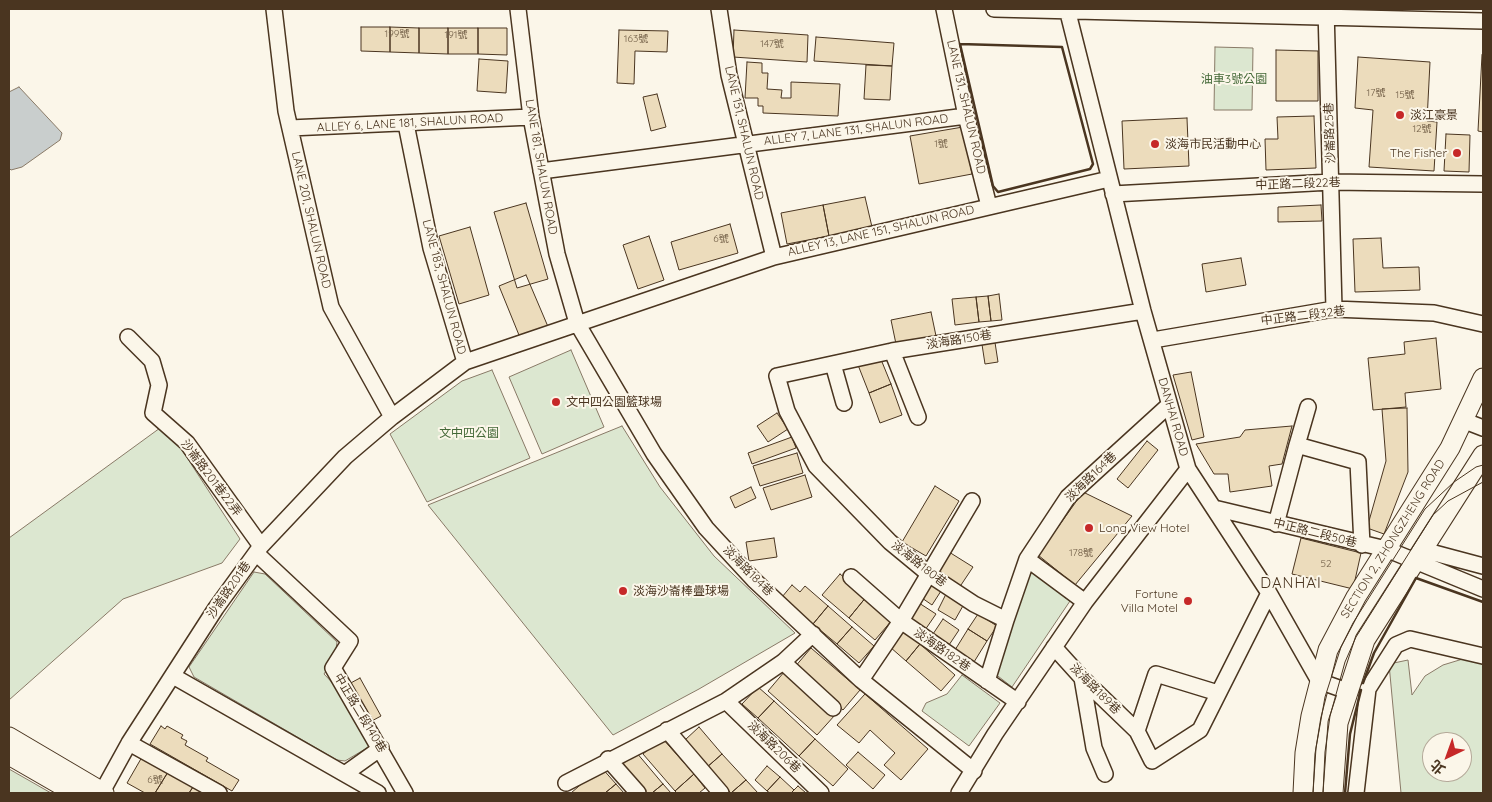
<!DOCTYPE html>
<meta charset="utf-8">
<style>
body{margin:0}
#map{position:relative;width:1492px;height:802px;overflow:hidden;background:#fbf6e9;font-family:Quicksand,"Noto Sans TC",sans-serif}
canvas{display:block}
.frame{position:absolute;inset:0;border:10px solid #4a3520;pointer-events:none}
.north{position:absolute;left:1422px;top:732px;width:50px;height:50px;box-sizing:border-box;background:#fbf6e9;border:1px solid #b4a999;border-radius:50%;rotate:222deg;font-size:14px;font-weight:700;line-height:20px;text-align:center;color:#4a3520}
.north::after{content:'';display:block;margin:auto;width:18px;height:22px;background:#c62828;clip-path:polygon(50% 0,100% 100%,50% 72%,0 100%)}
</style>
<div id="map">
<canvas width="1492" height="802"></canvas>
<div class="frame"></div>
<div class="north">北</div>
</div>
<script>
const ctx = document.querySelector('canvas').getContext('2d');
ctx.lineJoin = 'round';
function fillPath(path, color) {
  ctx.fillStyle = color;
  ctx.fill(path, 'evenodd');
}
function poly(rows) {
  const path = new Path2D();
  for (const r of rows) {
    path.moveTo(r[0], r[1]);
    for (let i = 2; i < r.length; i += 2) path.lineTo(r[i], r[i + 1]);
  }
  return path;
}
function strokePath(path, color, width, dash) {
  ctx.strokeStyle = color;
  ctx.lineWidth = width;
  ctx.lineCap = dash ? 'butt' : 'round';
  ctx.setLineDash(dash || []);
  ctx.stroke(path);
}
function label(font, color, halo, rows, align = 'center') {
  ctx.font = font + ' Quicksand,"Noto Sans TC",sans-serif';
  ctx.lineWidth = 4;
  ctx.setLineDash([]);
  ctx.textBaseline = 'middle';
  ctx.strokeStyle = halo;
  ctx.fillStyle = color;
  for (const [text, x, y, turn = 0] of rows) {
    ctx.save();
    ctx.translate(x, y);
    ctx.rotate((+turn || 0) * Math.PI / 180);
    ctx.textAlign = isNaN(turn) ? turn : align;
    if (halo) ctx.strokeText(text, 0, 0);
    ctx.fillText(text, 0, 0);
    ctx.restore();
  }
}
const green = poly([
 [1215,47,1253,48,1252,110,1214,110,1215,47],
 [571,350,604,427,542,454,509,377,571,350],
 [492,370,530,458,427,502,390,434,462,381,492,370],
 [622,426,660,487,714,556,795,633,699,689,613,735,428,505,622,426],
 [160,428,182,450,240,539,222,563,123,599,9,700,9,538,160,428],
 [1029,570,1070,601,1012,687,994,673,1029,570],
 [254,572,265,574,337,642,335,656,324,674,342,693,372,745,345,761,337,760,194,677,189,667,254,572],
 [1466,658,1483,664,1483,793,1401,793,1389,664,1408,660,1412,695,1425,676,1443,665,1466,658],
 [1432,742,1462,742,1462,772,1432,772,1432,742],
 [962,675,1000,703,969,746,922,711,926,703,947,694,962,675],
 [9,769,51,793,9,793,9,769]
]);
fillPath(green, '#dce7d0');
strokePath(green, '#887966', 1);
const water = poly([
 [19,87,62,133,60,140,22,167,11,170,9,168,9,92,19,87]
]);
fillPath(water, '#c9cecd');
strokePath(water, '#887966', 1);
const building = poly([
 [361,27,390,27,390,52,361,51,361,27],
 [390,27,419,28,419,53,390,52,390,27],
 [419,28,448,28,448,54,419,53,419,28],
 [448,28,478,28,478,54,448,54,448,28],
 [478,28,507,28,507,55,478,54,478,28],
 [619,30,668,31,667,52,635,51,634,84,617,83,619,30],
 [734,30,808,35,807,62,733,57,734,30],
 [816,37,894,43,892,66,814,61,816,37],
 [1276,50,1318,51,1318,101,1276,101,1276,50],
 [1482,55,1483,56,1483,132,1478,131,1482,55],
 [1358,57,1430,62,1427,121,1437,122,1434,171,1369,167,1373,110,1355,108,1358,57],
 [479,59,508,61,506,93,477,91,479,59],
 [747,62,762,63,762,73,768,73,767,89,782,90,781,98,791,98,791,82,840,84,838,116,763,113,763,106,758,106,758,98,745,98,747,62],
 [866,65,892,66,890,100,864,99,866,65],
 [657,94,666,127,651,131,643,97,657,94],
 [1314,116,1316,168,1266,170,1265,139,1278,139,1277,117,1314,116],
 [1187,118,1189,166,1124,169,1122,121,1187,118],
 [963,127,972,174,919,184,910,136,963,127],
 [1446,134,1470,135,1469,172,1444,171,1446,134],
 [865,197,872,227,829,236,823,205,865,197],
 [526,203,548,279,517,288,494,212,526,203],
 [823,205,829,236,787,244,781,213,823,205],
 [1321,205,1322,221,1278,222,1278,207,1321,205],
 [730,224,738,253,679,270,671,242,730,224],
 [470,227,489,295,459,304,439,236,470,227],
 [649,236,664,280,638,289,623,245,649,236],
 [1381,238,1383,268,1419,267,1420,290,1355,292,1353,239,1381,238],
 [1241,258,1246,285,1206,292,1202,264,1241,258],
 [526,275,549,329,521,340,499,286,526,275],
 [999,294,1002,320,991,321,988,296,999,294],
 [988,296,991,321,979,322,976,297,988,296],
 [976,297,979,322,955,325,952,299,976,297],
 [931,312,936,336,896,344,891,320,931,312],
 [994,336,998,362,985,364,981,338,994,336],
 [1436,338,1441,389,1405,393,1406,407,1373,410,1368,358,1405,354,1404,342,1436,338],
 [880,357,891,384,869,393,858,365,880,357],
 [1191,372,1204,437,1192,440,1173,375,1191,372],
 [891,384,902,415,880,423,869,393,891,384],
 [1407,408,1408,472,1384,534,1367,528,1386,461,1382,409,1407,408],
 [777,413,788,429,768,442,757,426,777,413],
 [1292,426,1282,464,1269,466,1272,486,1230,492,1228,474,1214,474,1196,444,1240,437,1245,430,1292,426],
 [792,437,796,448,752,464,748,453,792,437],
 [1147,441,1158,450,1128,488,1117,479,1147,441],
 [797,453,803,473,760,486,753,466,797,453],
 [805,475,812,497,771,510,763,488,805,475],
 [935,486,959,501,926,556,902,542,935,486],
 [751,487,756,498,735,508,730,497,751,487],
 [1083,492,1132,516,1075,585,1038,555,1083,492],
 [774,538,777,557,749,561,746,542,774,538],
 [1301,538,1361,553,1353,589,1292,574,1301,538],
 [949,552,973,567,959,588,936,573,949,552],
 [840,574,867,596,849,618,822,595,840,574],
 [792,585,800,592,805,586,828,606,813,624,782,597,792,585],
 [931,585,941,591,932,605,922,598,931,585],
 [946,594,964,604,955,620,938,610,946,594],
 [867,596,893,619,875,640,849,618,867,596],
 [919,603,936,614,925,630,909,620,919,603],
 [828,606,852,627,837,644,813,624,828,606],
 [978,614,997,626,987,641,968,629,978,614],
 [943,619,959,630,949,645,933,634,943,619],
 [852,627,874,646,859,663,837,644,852,627],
 [968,629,987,641,974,662,955,650,968,629],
 [904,630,920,644,906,661,890,647,904,630],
 [920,644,955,675,941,691,906,661,920,644],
 [811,648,860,690,843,710,794,668,811,648],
 [785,671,835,715,817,735,768,691,785,671],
 [360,678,381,716,368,723,347,685,360,678],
 [758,687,774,701,758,718,742,704,758,687],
 [865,694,928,749,901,780,884,765,895,753,870,730,859,743,837,725,865,694],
 [774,701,815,739,799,756,758,718,774,701],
 [161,726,165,729,167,726,183,735,181,738,187,741,185,745,208,758,206,761,239,780,232,791,150,744,161,726],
 [699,727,722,754,706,768,685,740,699,727],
 [662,738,694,774,675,791,643,754,662,738],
 [815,739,848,769,833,786,799,756,815,739],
 [636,752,663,784,652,793,646,793,622,765,636,752],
 [858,752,885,775,873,789,846,765,858,752],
 [722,754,746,780,731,793,706,768,722,754],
 [142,757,168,772,155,793,145,793,127,783,142,757],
 [767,766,780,777,767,791,755,780,767,766],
 [601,767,616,784,605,793,571,793,601,767],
 [168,772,193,787,189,793,155,793,168,772],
 [694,774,705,788,699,793,677,793,675,791,694,774],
 [780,777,794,790,791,793,770,793,767,791,780,777],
 [746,780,758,793,731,793,746,780],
 [616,784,624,793,605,793,616,784],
 [663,784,671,793,652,793,663,784],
 [798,786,806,793,791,793,798,786],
 [193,787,205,793,189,793,193,787]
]);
fillPath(building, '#ecdcbc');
strokePath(building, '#4a3520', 1);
const minor = poly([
 [274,9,286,111,331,307,392,417],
 [518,9,531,117,557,254,577,323,654,454,706,528,754,580,861,680,974,771],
 [719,9,729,75,774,257],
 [944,9,966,116,989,206],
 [994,9,1483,21],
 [1067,9,1143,311,1188,469,1269,593,1319,681,1347,691],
 [1326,9,1334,309],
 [406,124,431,248,465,362],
 [290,128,531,117],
 [541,171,966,116],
 [1113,194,1331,182,1483,184],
 [128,337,152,361,159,385,153,413,187,443,261,546],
 [1153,340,1334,309,1434,313,1483,324],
 [892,351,918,417],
 [833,364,844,403],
 [1465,421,1483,428],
 [1297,445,1308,407],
 [1214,508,1386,549,1483,589],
 [1276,524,1297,445,1358,462,1362,545],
 [1423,550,1483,566],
 [256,553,350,641,333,668,405,793],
 [1027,559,1068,497,1169,405],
 [851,577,901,621,972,501],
 [1085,602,1027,559,1006,620,974,604,930,575,890,542,816,466,787,411,777,376,892,351,1143,311],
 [1054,647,1082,678,1137,731,1156,674,1218,693],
 [783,662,833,708],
 [173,676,378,793],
 [1082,678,1094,748,1105,774],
 [861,680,901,621,1018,702],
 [987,681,1006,620],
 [726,701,821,793],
 [667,730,721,793],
 [1137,731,1152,761,1200,730,1269,593],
 [129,743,219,793],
 [608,759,638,793],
 [346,773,381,748],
 [566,783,726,701,783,662,813,634],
 [102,792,129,743,216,608,261,546,345,457,392,417,465,362,774,257,1109,179],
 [959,793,995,734,1085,602,1188,469],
 [1356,793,1368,689,1396,645,1410,639,1483,656]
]);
const major = poly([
 [9,737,104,793],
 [9,755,75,793],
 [1303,793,1305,753,1311,716,1328,650,1356,597,1450,448,1483,378],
 [1333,793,1338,723,1365,640,1483,455]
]);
strokePath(minor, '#4a3520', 18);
strokePath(major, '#4a3520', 21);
strokePath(minor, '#fbf6e9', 15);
strokePath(major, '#fbf6e9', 19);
strokePath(poly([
 [1313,793,1316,748,1325,697,1341,647,1353,623,1425,509,1454,482,1476,467,1483,465],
 [1323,793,1325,752,1330,716,1345,662,1356,637,1433,515,1448,501,1483,482]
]), '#4a3520', 1);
strokePath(poly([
 [960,44,1062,47,1093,164,1090,169,998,192,993,186,960,44],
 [1363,683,1374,653,1416,578,1483,602],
 [1345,793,1350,734,1361,690]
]), '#4a3520', 2.5);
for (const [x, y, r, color] of [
 [1400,115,5,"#c62828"],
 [1155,144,5,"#c62828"],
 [1457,153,5,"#c62828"],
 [556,402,5,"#c62828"],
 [1089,528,5,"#c62828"],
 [623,591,5,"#c62828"],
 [1188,601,5,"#c62828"]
]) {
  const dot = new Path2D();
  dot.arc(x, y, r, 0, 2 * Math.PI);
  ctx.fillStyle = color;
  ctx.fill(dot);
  strokePath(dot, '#fbf6e9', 2);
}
label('10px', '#725f47', null, [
 ["199號",397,34],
 ["191號",456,35],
 ["163號",636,39],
 ["147號",772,44],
 ["17號",1376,93],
 ["15號",1405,95],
 ["12號",1422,129],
 ["1號",941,144],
 ["6號",721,239],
 ["178號",1081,553],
 ["52",1326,564],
 ["6號",155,780]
]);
label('12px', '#436837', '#fbf6e9', [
 ["油車3號公園",1234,79],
 ["文中四公園",469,433]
]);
label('12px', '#4a3520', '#fbf6e9', [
 ["LANE 131, SHALUN ROAD",966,107,77],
 ["ALLEY 6, LANE 181, SHALUN ROAD",410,123,-3],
 ["ALLEY 7, LANE 131, SHALUN ROAD",856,130,-7],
 ["LANE 151, SHALUN ROAD",744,133,77],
 ["沙崙路25巷",1330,133,-92],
 ["LANE 181, SHALUN ROAD",541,167,80],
 ["中正路二段22巷",1298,184,-2],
 ["LANE 201, SHALUN ROAD",311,220,77],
 ["ALLEY 13, LANE 151, SHALUN ROAD",881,231,-13],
 ["LANE 183, SHALUN ROAD",444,287,75],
 ["中正路二段32巷",1303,316,-7],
 ["淡海路150巷",959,340,-9],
 ["DANHAI ROAD",1173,417,74],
 ["淡海路164巷",1091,477,-44],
 ["沙崙路201巷22弄",211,478,53],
 ["中正路二段50巷",1315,533,14],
 ["SECTION 2, ZHONGZHENG ROAD",1393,539,-58],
 ["淡海路180巷",919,564,38],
 ["淡海路184巷",748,571,45],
 ["沙崙路201巷",229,590,-55],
 ["淡海路182巷",942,650,35],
 ["淡海路189巷",1095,689,45],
 ["中正路二段140巷",360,713,59],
 ["淡海路206巷",774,747,44]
]);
label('12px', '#4a3520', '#fbf6e9', [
 ["淡江豪景",1410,115],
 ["淡海市民活動中心",1165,144],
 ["The Fisher",1447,153,"right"],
 ["文中四公園籃球場",566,402],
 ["Long View Hotel",1099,528],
 ["淡海沙崙棒疊球場",633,591],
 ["Fortune",1178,594,"right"],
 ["Villa Motel",1178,608,"right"]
], 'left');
ctx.letterSpacing = '1px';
label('15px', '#4a3520', '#fbf6e9', [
 ["DANHAI",1291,583]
]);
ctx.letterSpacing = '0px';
</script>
